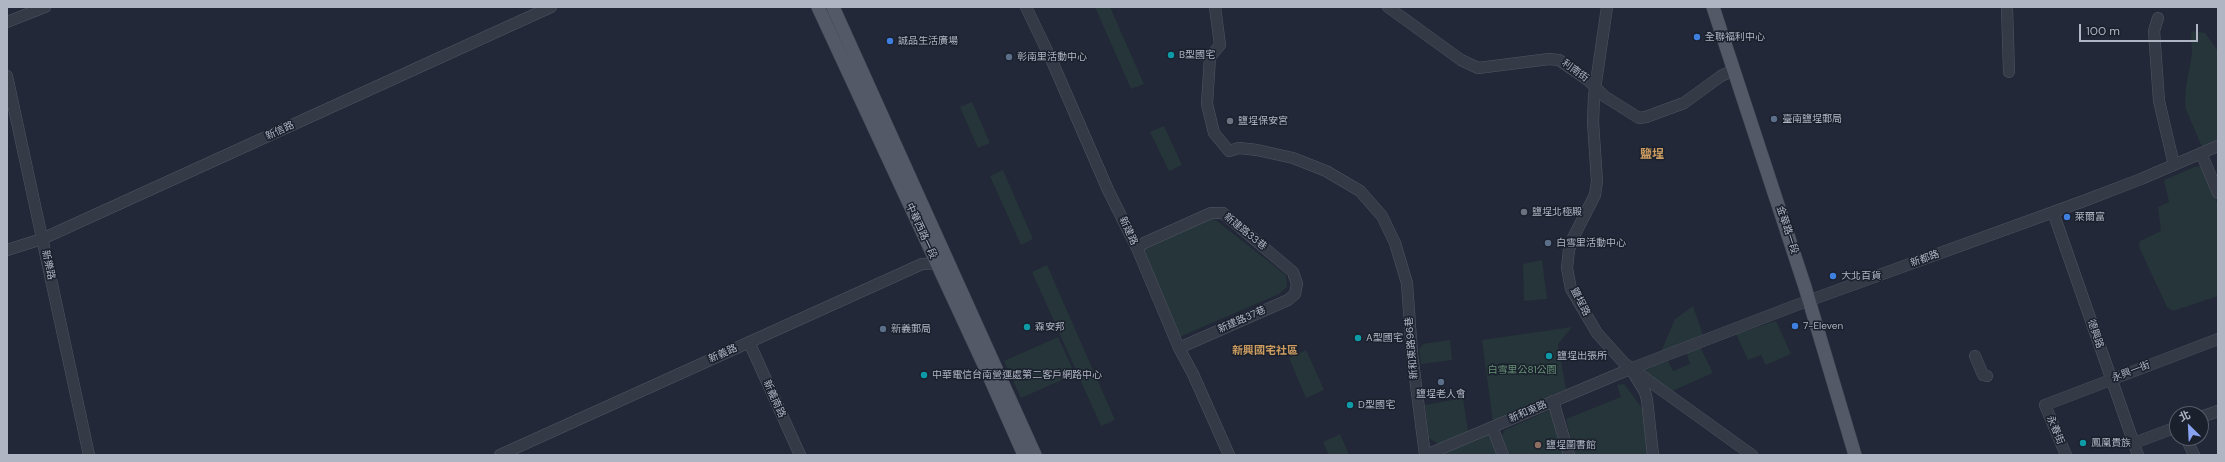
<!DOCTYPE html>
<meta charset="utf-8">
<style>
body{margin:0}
#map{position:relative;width:2225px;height:462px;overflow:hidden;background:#222837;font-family:"DM Sans","Noto Sans TC",sans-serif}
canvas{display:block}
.frame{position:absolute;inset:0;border:8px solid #b0b5c4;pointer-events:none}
.north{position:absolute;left:2169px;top:406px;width:40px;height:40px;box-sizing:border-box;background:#1a202c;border:1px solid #565c69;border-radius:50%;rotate:336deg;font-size:11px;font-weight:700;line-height:16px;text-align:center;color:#b0b5c4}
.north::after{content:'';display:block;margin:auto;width:14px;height:18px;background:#87a3f1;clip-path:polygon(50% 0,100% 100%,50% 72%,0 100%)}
.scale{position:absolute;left:2079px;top:24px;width:119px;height:18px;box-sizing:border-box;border:2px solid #b0b5c4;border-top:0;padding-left:5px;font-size:12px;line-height:14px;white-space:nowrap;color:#b0b5c4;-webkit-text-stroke:3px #1a202c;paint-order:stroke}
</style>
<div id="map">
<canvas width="2225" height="462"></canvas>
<div class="frame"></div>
<div class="north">北</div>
<div class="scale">100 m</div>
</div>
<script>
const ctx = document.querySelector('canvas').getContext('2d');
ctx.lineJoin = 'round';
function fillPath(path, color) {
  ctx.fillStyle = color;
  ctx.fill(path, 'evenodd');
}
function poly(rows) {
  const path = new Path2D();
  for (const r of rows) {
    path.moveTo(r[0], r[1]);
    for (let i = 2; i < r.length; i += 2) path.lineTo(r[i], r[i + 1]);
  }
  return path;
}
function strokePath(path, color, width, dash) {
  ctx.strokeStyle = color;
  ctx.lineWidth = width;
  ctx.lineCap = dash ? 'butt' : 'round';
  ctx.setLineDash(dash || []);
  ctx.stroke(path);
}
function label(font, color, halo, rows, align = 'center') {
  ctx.font = font + ' "DM Sans","Noto Sans TC",sans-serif';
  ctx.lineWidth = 3;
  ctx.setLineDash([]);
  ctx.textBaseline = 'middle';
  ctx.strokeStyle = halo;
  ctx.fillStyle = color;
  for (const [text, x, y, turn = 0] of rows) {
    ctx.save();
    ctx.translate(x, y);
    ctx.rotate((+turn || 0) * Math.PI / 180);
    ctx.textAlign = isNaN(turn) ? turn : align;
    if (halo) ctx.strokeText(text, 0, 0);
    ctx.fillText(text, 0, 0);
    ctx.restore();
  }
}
fillPath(poly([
 [1095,7,1110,7,1144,84,1131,89],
 [2191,31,2205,33,2218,51,2218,140,2202,147,2185,107,2186,86,2192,55],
 [972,102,990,143,978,148,960,107],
 [1164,126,1182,165,1169,171,1150,132],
 [2197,166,2201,167,2218,205,2218,296,2173,311,2167,307,2139,247,2140,241,2161,231,2158,207,2169,202,2164,180],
 [1003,170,1033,239,1021,245,990,176],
 [1213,218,1286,275,1287,287,1279,294,1177,338,1140,251],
 [1542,260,1547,299,1524,301,1523,264],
 [1047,265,1115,420,1101,426,1032,272],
 [1693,306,1704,338,1660,354,1675,319],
 [1776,321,1791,354,1766,365,1761,355,1748,360,1736,334],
 [1572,327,1558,344,1566,389,1493,422,1482,340],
 [1058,337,1075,374,1021,398,1004,361],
 [1450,340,1452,360,1421,364,1419,349,1423,344],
 [1700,347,1713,373,1670,392,1642,370,1668,361,1673,371,1690,364,1686,352],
 [1306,350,1324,390,1306,398,1289,358],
 [1624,384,1642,408,1651,455,1575,455,1566,419,1621,397,1617,385],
 [1463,398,1468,431,1438,444,1429,438,1425,405],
 [1550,410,1563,455,1510,455,1502,436,1505,430],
 [1492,430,1501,455,1436,455],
 [1340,434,1349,455,1329,455,1323,442]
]), '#253539');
const minor = poly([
 [1026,7,1052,61,1108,190,1137,248,1179,348,1193,374,1229,455],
 [1215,7,1220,45,1210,57,1207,104,1214,133,1229,151,1239,148,1257,150,1293,158,1326,171,1360,191,1382,216,1395,243,1407,283,1412,354,1425,455],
 [1388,7,1461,60,1478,68,1549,59,1559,60,1588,80,1604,96,1639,118,1646,117,1684,103,1721,76,1734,70],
 [1607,7,1594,96,1593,122,1597,181,1595,195,1573,238,1569,250,1567,268,1571,289,1597,333,1624,363,1752,455],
 [2007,7,2009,72],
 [2158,18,2154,31,2159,101,2174,165],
 [7,22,45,7],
 [7,76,89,455],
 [2201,153,2218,193],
 [2053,212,2138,455],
 [1137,248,1144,243,1211,213,1223,213,1293,272,1297,284,1295,294,1288,300,1179,348],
 [7,250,42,239,551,7],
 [749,342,800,455],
 [1975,356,1983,375,1987,376],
 [1634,374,1645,392,1647,400,1653,455],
 [1553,401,1569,455],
 [2201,417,2218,411],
 [1492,427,1503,455],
 [2186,438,2194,455],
 [2134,443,2177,427],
 [500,455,922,264,944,263],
 [1426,455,1630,369,1794,306,2081,202,2141,179,2218,146],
 [2066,455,2045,405,2218,339]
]);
const major = poly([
 [818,7,985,367,1024,455],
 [833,7,1035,455],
 [1713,7,1805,287,1855,455]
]);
strokePath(minor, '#505562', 12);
strokePath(major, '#3e4451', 14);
strokePath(minor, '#353a47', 11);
strokePath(major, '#535967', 13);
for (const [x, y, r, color] of [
 [1697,37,4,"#3f7fe0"],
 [890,41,4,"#3f7fe0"],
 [1171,55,4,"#0f9aa8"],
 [1009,57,4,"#5c6f8a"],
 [1774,119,4,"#5c6f8a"],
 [1230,121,4,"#6b7280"],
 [1524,212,4,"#6b7280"],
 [2067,217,4,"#3f7fe0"],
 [1548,243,4,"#5c6f8a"],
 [1833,276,4,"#3f7fe0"],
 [1795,326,4,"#3f7fe0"],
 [1027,327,4,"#0f9aa8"],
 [883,329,4,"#5c6f8a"],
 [1358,338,4,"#0f9aa8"],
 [1549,356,4,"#0f9aa8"],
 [924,375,4,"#0f9aa8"],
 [1441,382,4,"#5c6f8a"],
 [1350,405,4,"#0f9aa8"],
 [2083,443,4,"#0f9aa8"],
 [1538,445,4,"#8d6e63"]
]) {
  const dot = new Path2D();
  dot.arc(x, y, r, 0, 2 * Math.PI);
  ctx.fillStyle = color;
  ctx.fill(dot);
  strokePath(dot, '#1a202c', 1.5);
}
label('10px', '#b0b5c4', '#1a202c', [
 ["全聯福利中心",1705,37],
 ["誠品生活廣場",898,41],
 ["B型國宅",1179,55],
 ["彰南里活動中心",1017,57],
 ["臺南鹽埕郵局",1782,119],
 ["鹽埕保安宮",1238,121],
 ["鹽埕北極殿",1532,212],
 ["萊爾富",2075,217],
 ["白雪里活動中心",1556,243],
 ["大北百貨",1841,276],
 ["7-Eleven",1803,326],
 ["森安邦",1035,327],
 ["新義郵局",891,329],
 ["A型國宅",1366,338],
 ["鹽埕出張所",1557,356],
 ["中華電信台南營運處第二客戶網路中心",932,375],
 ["鹽埕老人會",1441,394,"center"],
 ["D型國宅",1358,405],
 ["鳳凰貴族",2091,443],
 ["鹽埕圖書館",1546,445]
], 'left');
label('10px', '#b0b5c4', '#1a202c', [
 ["利南街",1575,71,36],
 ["新信路",280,131,-25],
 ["金華路一段",1787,230,72],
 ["中華西路一段",921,231,65],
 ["新建路",1128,231,65],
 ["新建路33巷",1245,232,39],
 ["新都路",1925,259,-20],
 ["新樂路",48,265,78],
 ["鹽埕路",1580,302,63],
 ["新建路37巷",1242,320,-24],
 ["德興路",2095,334,71],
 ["新和東路96巷",1412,348,-95],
 ["新義路",723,354,-24],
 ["永興一街",2131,372,-21],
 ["新義南路",774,399,66],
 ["新和東路",1528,412,-23],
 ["永春街",2055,430,67]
]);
label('10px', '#689377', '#1a202c', [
 ["白雪里公81公園",1522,370]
]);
label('bold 11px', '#cd9d61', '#1a202c', [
 ["新興國宅社區",1265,351]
]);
label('bold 12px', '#cd9d61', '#1a202c', [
 ["鹽埕",1652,155]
]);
</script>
